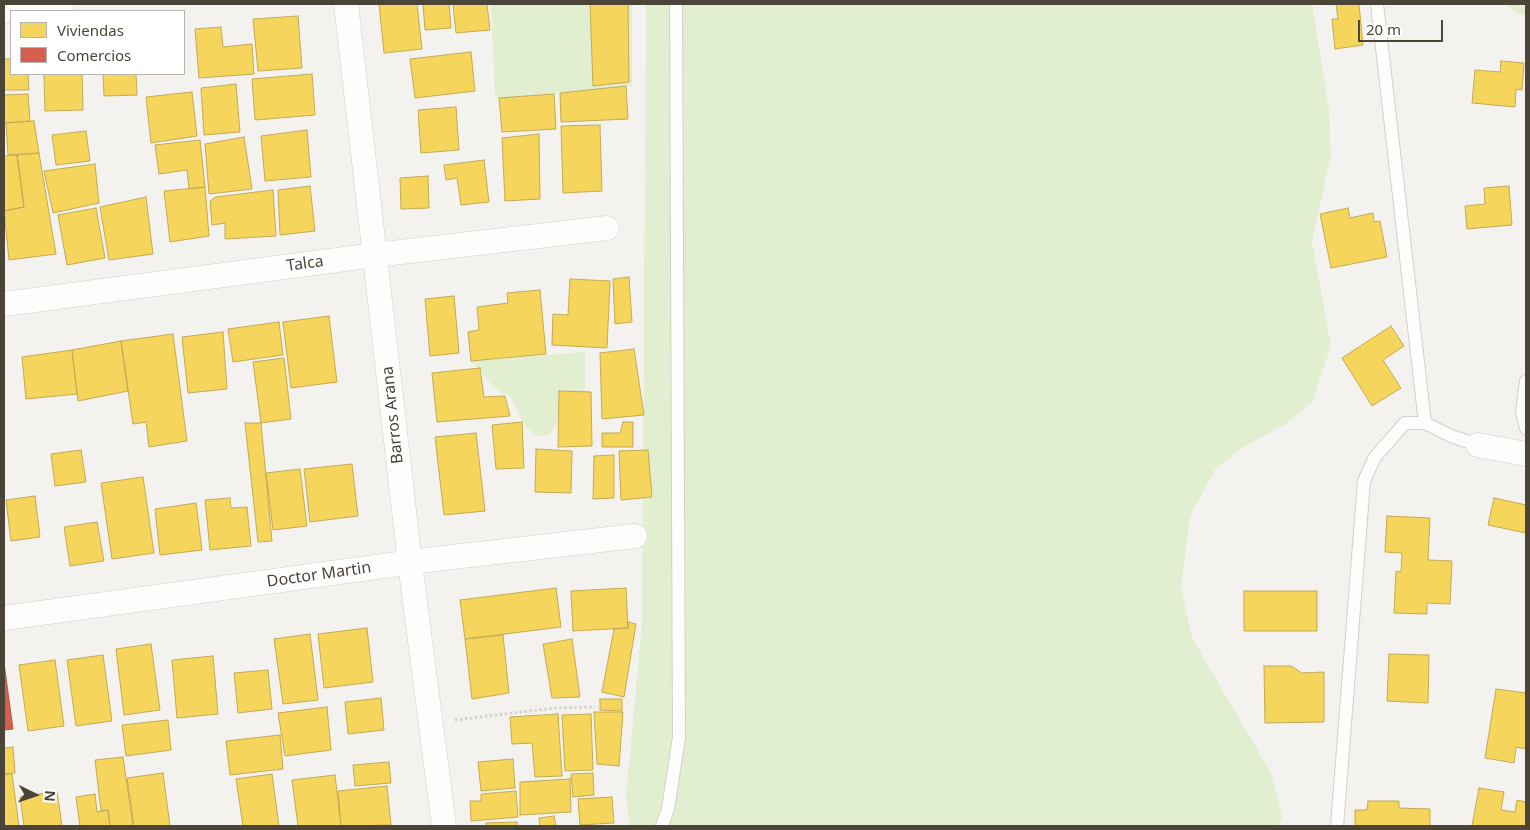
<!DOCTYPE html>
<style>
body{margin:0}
#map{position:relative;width:1530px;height:830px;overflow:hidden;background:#f4f2ee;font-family:"Noto Sans",sans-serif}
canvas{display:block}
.frame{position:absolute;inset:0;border:5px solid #4b4439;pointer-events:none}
.legend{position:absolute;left:10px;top:10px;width:175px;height:65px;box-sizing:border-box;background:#fff;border:1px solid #b7b4b0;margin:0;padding:6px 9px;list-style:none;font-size:15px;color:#4b4439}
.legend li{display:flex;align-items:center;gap:10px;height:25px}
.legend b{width:25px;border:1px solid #b7b4b0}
.north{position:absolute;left:10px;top:770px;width:50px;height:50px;-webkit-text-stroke:4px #fff;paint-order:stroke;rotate:94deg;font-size:14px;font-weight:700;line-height:20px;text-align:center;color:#4b4439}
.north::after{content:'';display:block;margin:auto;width:18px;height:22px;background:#4b4439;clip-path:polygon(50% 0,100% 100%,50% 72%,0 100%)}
.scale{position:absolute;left:1358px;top:20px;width:85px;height:22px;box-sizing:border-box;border:2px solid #4b4439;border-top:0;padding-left:6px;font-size:15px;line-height:18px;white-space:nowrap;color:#4b4439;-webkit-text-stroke:4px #fff;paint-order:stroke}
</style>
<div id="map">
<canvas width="1530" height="830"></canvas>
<div class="frame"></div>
<ul class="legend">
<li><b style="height:14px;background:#f6d55c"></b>Viviendas</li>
<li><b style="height:14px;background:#d6604d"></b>Comercios</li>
</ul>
<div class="north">N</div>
<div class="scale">20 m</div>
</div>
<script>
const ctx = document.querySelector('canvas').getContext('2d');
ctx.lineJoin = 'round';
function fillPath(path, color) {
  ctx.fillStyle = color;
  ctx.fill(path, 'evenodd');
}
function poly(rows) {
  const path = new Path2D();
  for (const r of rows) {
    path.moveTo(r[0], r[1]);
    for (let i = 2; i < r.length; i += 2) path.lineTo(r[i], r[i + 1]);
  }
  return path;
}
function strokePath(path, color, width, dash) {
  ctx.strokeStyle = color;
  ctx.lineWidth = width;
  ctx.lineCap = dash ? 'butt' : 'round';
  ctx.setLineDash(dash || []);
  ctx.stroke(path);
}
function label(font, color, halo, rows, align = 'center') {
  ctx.font = font + ' "Noto Sans",sans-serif';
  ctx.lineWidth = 5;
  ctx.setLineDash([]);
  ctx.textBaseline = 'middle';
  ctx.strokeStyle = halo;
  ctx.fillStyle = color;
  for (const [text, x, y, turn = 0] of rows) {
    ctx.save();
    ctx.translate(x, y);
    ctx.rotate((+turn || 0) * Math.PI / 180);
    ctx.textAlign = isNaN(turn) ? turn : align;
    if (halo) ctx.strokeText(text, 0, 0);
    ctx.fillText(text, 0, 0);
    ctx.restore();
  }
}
fillPath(poly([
 [491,4,632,4,632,86,495,99],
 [646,4,1312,4,1329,110,1331,154,1312,242,1331,346,1312,402,1287,423,1244,447,1216,468,1190,516,1181,588,1192,638,1271,773,1282,817,1279,826,630,826,626,797,642,623],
 [1508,4,1526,4,1526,16,1511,10],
 [585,352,585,391,574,399,548,435,535,436,522,422,511,397,495,389,471,361]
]), '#e1eecf');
const homes = poly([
 [379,4,417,4,422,49,384,53,379,4],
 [423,4,449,4,451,28,425,30,423,4],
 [453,4,487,4,490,30,456,33,453,4],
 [590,4,628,4,629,82,593,86,590,4],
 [1336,4,1359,4,1363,45,1335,49,1332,19,1338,19,1336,4],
 [298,16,302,68,258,71,253,19,298,16],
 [221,27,223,47,252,44,254,74,199,78,195,29,221,27],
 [471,52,475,91,415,98,410,59,471,52],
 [4,59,11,59,11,74,28,74,29,90,4,90,4,59],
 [1501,61,1524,63,1522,90,1516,89,1515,107,1472,103,1475,70,1500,72,1501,61],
 [44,74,82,74,83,110,45,111,44,74],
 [103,74,136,74,137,95,104,96,103,74],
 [312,74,315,115,255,120,252,79,312,74],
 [236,84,240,132,204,135,201,88,236,84],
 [626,86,628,119,561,122,560,93,626,86],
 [192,92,197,136,151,143,146,97,192,92],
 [28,94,30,121,4,123,4,95,28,94],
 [554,94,556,129,502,132,499,98,554,94],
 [456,107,459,150,421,153,418,110,456,107],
 [34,121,39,153,8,155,6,123,34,121],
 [600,125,602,191,563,193,561,126,600,125],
 [307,130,311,177,265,181,261,136,307,130],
 [86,131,90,161,56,165,52,135,86,131],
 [539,134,540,199,505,201,502,138,539,134],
 [244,137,252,189,209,194,205,144,244,137],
 [200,140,205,187,189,189,187,170,159,174,155,145,200,140],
 [39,153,56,254,9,260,4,211,24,207,17,155,39,153],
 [17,155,24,207,4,211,4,156,17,155],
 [484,160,489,202,461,205,457,178,446,180,444,165,484,160],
 [95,164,99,203,53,213,44,171,95,164],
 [428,176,429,208,401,209,400,178,428,176],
 [310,186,315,231,280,235,278,190,310,186],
 [1509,186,1512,225,1467,229,1465,206,1485,204,1484,188,1509,186],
 [205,187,209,236,170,242,164,191,205,187],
 [273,190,276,236,225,239,225,223,212,225,210,201,216,197,273,190],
 [146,197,153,254,109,260,100,207,146,197],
 [96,208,105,258,67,265,58,215,96,208],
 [1348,208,1350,218,1373,213,1374,222,1380,221,1387,257,1331,268,1320,214,1348,208],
 [629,277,632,322,615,324,613,279,629,277],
 [570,279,610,281,607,348,552,345,553,314,568,315,570,279],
 [540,290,546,354,471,361,468,332,479,330,477,307,508,303,507,293,540,290],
 [454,296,459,353,430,356,425,299,454,296],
 [329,316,337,382,291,388,283,322,329,316],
 [279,322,283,355,233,362,228,329,279,322],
 [1391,326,1404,346,1383,360,1401,388,1372,406,1342,358,1391,326],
 [223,332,227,389,188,393,182,337,223,332],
 [173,334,187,441,149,447,146,422,133,424,121,341,173,334],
 [121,341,128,391,78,401,72,350,121,341],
 [634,349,644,415,602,419,600,353,634,349],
 [72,350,77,394,26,399,22,357,72,350],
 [284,358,291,419,261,423,253,362,284,358],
 [480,368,484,397,505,396,510,416,437,422,432,373,480,368],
 [559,391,591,392,592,446,558,447,559,391],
 [522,422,524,468,496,469,492,425,522,422],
 [623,422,633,422,633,447,602,447,602,433,620,433,623,422],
 [245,423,261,423,272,541,258,542,245,423],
 [476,433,485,511,444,515,435,437,476,433],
 [536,449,572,451,571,493,535,492,536,449],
 [81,450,86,482,55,486,51,454,81,450],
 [648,450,652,497,621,500,619,451,648,450],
 [614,455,614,498,593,499,594,456,614,455],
 [352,464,358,516,310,522,304,469,352,464],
 [300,469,307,526,273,530,266,473,300,469],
 [143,477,154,553,112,559,101,483,143,477],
 [35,496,40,537,11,541,6,500,35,496],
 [230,498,231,508,247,507,251,546,210,550,205,500,230,498],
 [1494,498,1526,505,1526,533,1488,525,1494,498],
 [196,503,202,550,160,555,155,509,196,503],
 [1387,516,1430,518,1428,560,1452,561,1450,604,1427,603,1427,614,1394,613,1396,571,1401,572,1402,553,1385,552,1387,516],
 [97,522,104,561,70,566,64,527,97,522],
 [556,588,561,627,465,639,460,600,556,588],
 [626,588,628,628,573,631,571,591,626,588],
 [1244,591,1317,591,1317,631,1244,631,1244,591],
 [628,622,636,624,624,697,602,692,614,629,628,628,628,622],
 [367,628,373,682,324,688,318,634,367,628],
 [310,634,318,700,283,704,274,639,310,634],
 [503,635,509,693,472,699,465,639,503,635],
 [572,639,580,697,552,698,543,644,572,639],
 [151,644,160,710,124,715,116,649,151,644],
 [1389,654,1429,655,1428,703,1387,701,1389,654],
 [103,655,112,721,76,726,67,660,103,655],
 [213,656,218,714,177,718,172,660,213,656],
 [55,660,64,726,28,731,19,665,55,660],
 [1264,666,1291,666,1302,673,1324,672,1324,722,1265,723,1264,666],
 [268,670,272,709,238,713,234,673,268,670],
 [1496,689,1526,693,1526,749,1516,747,1514,763,1485,758,1496,689],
 [381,698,384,730,348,734,345,702,381,698],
 [600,699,622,699,622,711,600,710,600,699],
 [327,707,331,750,285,756,278,713,327,707],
 [594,712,623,712,619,766,597,764,594,712],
 [558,714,562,776,535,777,532,743,512,744,510,717,558,714],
 [591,714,593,770,565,771,562,715,591,714],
 [168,720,171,750,126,756,122,725,168,720],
 [280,735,283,769,230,775,226,741,280,735],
 [13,747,15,773,4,774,4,748,13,747],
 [123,757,133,826,110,826,108,810,101,811,95,760,123,757],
 [513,759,515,788,481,791,478,762,513,759],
 [389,762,391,783,355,786,353,765,389,762],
 [163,773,170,826,134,826,127,778,163,773],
 [593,773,594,795,573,797,571,774,593,773],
 [4,774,12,774,19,826,4,826,4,774],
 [272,774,279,826,243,826,236,779,272,774],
 [335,775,341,826,298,826,292,780,335,775],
 [570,779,571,812,520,815,520,782,570,779],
 [387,786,391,825,341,826,338,791,387,786],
 [1479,788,1504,792,1501,810,1515,812,1517,800,1526,802,1526,826,1472,826,1479,788],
 [57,791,62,826,24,826,20,797,57,791],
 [516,791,518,817,471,821,470,801,481,801,481,794,516,791],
 [95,794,97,812,108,810,110,826,80,826,76,797,95,794],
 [612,797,614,823,580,825,578,799,612,797],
 [1368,801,1399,801,1399,808,1430,809,1430,826,1355,826,1355,810,1367,810,1368,801],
 [554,816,556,826,540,826,539,818,554,816],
 [517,822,517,826,486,826,486,823,517,822]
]);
fillPath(homes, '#f6d55c');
strokePath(homes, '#c3aa52', 1);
const shops = poly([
 [4,663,13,729,4,730,4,663]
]);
fillPath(shops, '#d6604d');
strokePath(shops, '#ac5847', 1);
const lane = poly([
 [1377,4,1425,423],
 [1526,381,1522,412,1526,428],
 [662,826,668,809,679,737,676,4],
 [1337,826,1364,481,1375,457,1405,423,1425,423,1451,436,1478,445]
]);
const street = poly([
 [346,4,410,563,444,826],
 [4,10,62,4],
 [4,304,375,255,607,228],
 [1478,445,1526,454],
 [4,618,427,560,635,536]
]);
strokePath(lane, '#d2d0cb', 14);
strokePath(street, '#d2d0cb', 25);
strokePath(poly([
 [455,720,554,708,595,707]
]), '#d3d2cc', 3, [2.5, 2.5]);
strokePath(lane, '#fdfdfc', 12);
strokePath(street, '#fdfdfc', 24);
label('16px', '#4b4439', '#fff', [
 ["Talca",305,264,-8],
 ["Barros Arana",393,415,-96],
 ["Doctor Martin",319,575,-8]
]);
</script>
